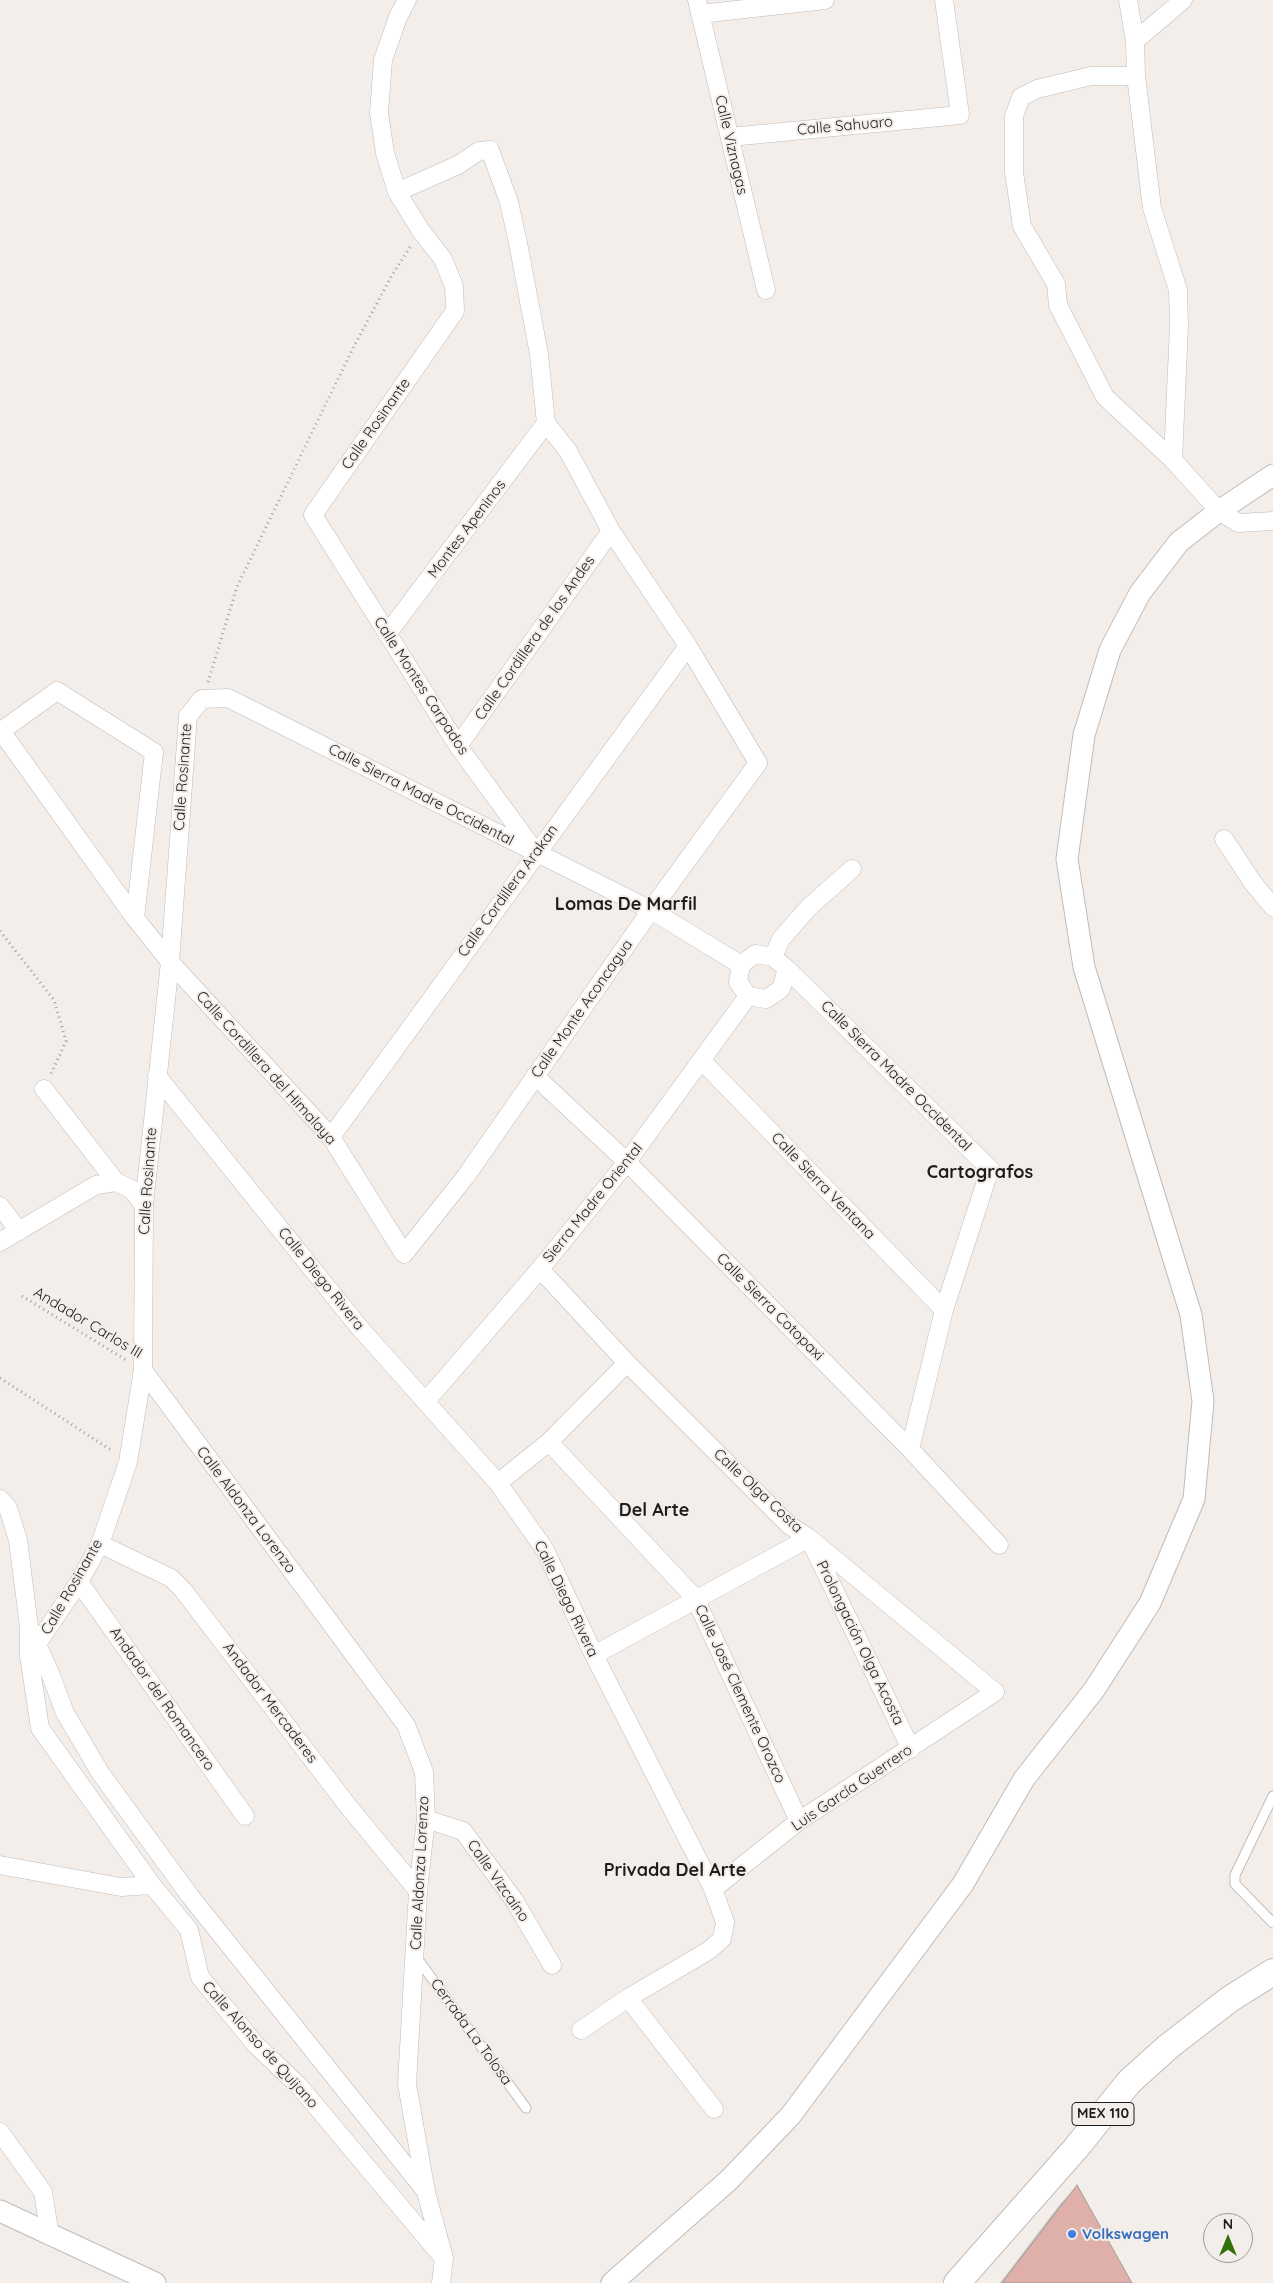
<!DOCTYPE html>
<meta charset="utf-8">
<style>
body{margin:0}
#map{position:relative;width:1273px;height:2283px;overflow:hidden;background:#f3eeea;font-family:Quicksand,sans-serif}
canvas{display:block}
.north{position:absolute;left:1203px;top:2213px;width:50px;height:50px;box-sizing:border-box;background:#f3eeea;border:1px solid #9e9a98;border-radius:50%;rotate:0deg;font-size:14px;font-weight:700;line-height:20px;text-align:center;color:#1f1d1c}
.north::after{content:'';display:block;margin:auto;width:18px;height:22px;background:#30710a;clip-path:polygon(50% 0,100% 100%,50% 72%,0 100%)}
</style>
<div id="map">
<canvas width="1273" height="2283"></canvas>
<div class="north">N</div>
</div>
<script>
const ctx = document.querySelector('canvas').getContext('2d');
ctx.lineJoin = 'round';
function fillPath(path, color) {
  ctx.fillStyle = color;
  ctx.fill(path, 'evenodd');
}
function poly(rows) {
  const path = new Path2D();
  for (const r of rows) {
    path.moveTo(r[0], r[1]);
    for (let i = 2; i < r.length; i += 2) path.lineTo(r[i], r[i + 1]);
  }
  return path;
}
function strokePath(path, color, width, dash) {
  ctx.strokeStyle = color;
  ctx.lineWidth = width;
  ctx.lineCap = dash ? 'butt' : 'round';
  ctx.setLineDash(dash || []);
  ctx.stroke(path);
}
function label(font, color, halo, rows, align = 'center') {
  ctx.font = font + ' Quicksand,sans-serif';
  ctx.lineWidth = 4;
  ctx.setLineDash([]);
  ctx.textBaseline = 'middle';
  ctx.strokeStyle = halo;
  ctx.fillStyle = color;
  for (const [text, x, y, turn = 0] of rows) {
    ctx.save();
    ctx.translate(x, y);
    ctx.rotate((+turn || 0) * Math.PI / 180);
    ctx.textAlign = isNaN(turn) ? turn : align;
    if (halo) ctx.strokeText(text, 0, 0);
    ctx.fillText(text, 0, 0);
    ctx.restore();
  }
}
fillPath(poly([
 [1077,2187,1131,2283,1000,2283,1061,2203]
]), '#0003');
const building = poly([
 [1077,2185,1132,2283,1002,2283,1077,2185]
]);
fillPath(building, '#dfb0a9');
strokePath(building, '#a39d9c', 1);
const service = poly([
 [1273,1796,1235,1875,1235,1884,1273,1923],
 [417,1958,526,2108]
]);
const minor = poly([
 [407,0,398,17,383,60,379,113,385,153,397,192,421,231,443,259,454,286,455,311,313,515,458,746,534,850],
 [697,0,766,290],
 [1128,0,1135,41],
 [1183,0,1135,41,1136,76,1091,76,1037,89,1021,97,1014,116,1014,172,1022,226,1056,284,1058,305,1105,397,1173,460,1219,511,1238,523,1273,521],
 [700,14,825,0],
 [1136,76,1152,208,1178,290,1179,325,1173,460],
 [730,137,960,115,944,0],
 [387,634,546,423],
 [458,746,611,531],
 [1224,839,1253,883,1273,907],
 [135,918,154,752,57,691,1,731,135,918,170,962,331,1137,404,1254,466,1176,651,910,758,763,688,646,611,531,568,451,546,423,539,354,518,243,509,202,490,150,479,151,458,165,397,192],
 [755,954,773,957,787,969,781,989,766,999,748,996,738,982,741,965,755,954],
 [773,957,781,939,809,907,852,869],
 [787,969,990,1169,944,1310,910,1449],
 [702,1061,944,1310],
 [157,1076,359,1327,498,1483,545,1550,594,1655,713,1889,725,1922,722,1939,708,1951,628,1998,581,2030],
 [535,1076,627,1162,910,1449,999,1545],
 [44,1089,116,1182],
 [331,1137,688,646],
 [0,1206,19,1231],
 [0,1242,96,1185,116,1182,131,1189,144,1205],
 [540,1269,627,1363,789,1525,809,1538,995,1692,799,1821,713,1889],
 [143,1370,406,1725,424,1772,426,1819,418,1891,407,2084,426,2192,444,2258,441,2283],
 [426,1401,540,1269,627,1162,748,996],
 [549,1442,695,1598,799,1821],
 [498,1483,549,1442,627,1363],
 [0,1499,8,1508,18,1540,29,1627,29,1656,40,1728,152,1885,189,1930,200,1977,256,2045,299,2086,440,2254],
 [100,1544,171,1578,183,1590,348,1806,418,1891],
 [79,1582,245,1816],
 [34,1638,50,1673,65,1713,101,1774,190,1896,424,2189],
 [594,1655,809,1538,911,1749],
 [29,1656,79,1582,100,1544,128,1462,143,1370,144,1205,170,962,188,716,202,699,228,698,651,910,741,965],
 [426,1819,463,1831,514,1900,552,1965],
 [0,1865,121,1887,152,1885],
 [628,1998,714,2109],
 [0,2132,43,2192,50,2236]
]);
const tertiary = poly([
 [0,2211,155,2283],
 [612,2283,729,2180,791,2115,963,1884,1024,1779,1094,1690,1150,1603,1194,1499,1203,1401,1191,1315,1084,967,1067,859,1084,735,1110,650,1140,593,1179,542,1219,511,1273,475]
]);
const primary = poly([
 [957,2283,1076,2148,1129,2082,1169,2046,1230,1999,1273,1972]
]);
strokePath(service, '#c0bbb7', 11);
strokePath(minor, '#c0bbb7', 19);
strokePath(tertiary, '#c0bbb7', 23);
strokePath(primary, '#c0bbb7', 28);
strokePath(poly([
 [208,682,237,587,352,350,391,277,410,247],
 [0,931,54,1000,66,1041,51,1074],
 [22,1296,126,1360],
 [0,1378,111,1450]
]), '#a29e9b', 3, [1, 4]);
strokePath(service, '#fff', 9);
strokePath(minor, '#fff', 18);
strokePath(tertiary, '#fff', 21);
strokePath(primary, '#fff', 26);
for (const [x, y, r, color] of [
 [1072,2234,5,"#3f7fe0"]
]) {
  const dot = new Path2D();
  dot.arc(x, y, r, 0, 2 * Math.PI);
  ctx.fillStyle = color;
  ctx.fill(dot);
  strokePath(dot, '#f3eeea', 2);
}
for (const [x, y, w] of [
 [1103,2114,62]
]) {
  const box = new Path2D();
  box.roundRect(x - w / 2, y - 11.5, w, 23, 4);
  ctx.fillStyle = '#f3eeea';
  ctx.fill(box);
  strokePath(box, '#1f1d1c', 1);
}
label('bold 14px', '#1f1d1c', null, [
 ["MEX 110",1103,2114]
]);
label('15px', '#1f1d1c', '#f3eeea', [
 ["Calle Sahuaro",845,126,-5],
 ["Calle Viznagas",731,145,77],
 ["Calle Rosinante",376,424,-55],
 ["Montes Apeninos",467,529,-53],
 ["Calle Cordillera de los Andes",535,638,-55],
 ["Calle Montes Carpados",421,686,57],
 ["Calle Rosinante",183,777,-86],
 ["Calle Sierra Madre Occidental",421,795,27],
 ["Calle Cordillera Arakan",508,891,-54],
 ["Calle Monte Aconcagua",582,1009,-55],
 ["Calle Cordillera del Himalaya",266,1068,48],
 ["Calle Sierra Madre Occidental",896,1076,45],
 ["Calle Rosinante",148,1181,-86],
 ["Calle Sierra Ventana",823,1186,46],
 ["Sierra Madre Oriental",593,1203,-51],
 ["Calle Diego Rivera",321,1279,51],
 ["Calle Sierra Cotopaxi",770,1307,45],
 ["Andador Carlos III",88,1323,31],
 ["Calle Olga Costa",758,1491,43],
 ["Calle Aldonza Lorenzo",246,1510,53],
 ["Calle Rosinante",72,1587,-60],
 ["Calle Diego Rivera",566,1599,64],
 ["Prolongación Olga Acosta",860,1643,64],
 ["Calle José Clemente Orozco",740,1694,65],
 ["Andador del Romancero",162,1699,55],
 ["Andador Mercaderes",270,1703,53],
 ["Luis García Guerrero",852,1788,-34],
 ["Calle Aldonza Lorenzo",420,1873,-87],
 ["Calle Vizcaíno",498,1881,55],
 ["Cerrada La Tolosa",471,2032,54],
 ["Calle Alonso de Quijano",260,2045,48]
]);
label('bold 15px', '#366cbe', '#f3eeea', [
 ["Volkswagen",1082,2234]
], 'left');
label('bold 18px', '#1f1d1c', '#f3eeea', [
 ["Lomas De Marfil",626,905],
 ["Cartografos",980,1173],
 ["Del Arte",654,1511],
 ["Privada Del Arte",675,1871]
]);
</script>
